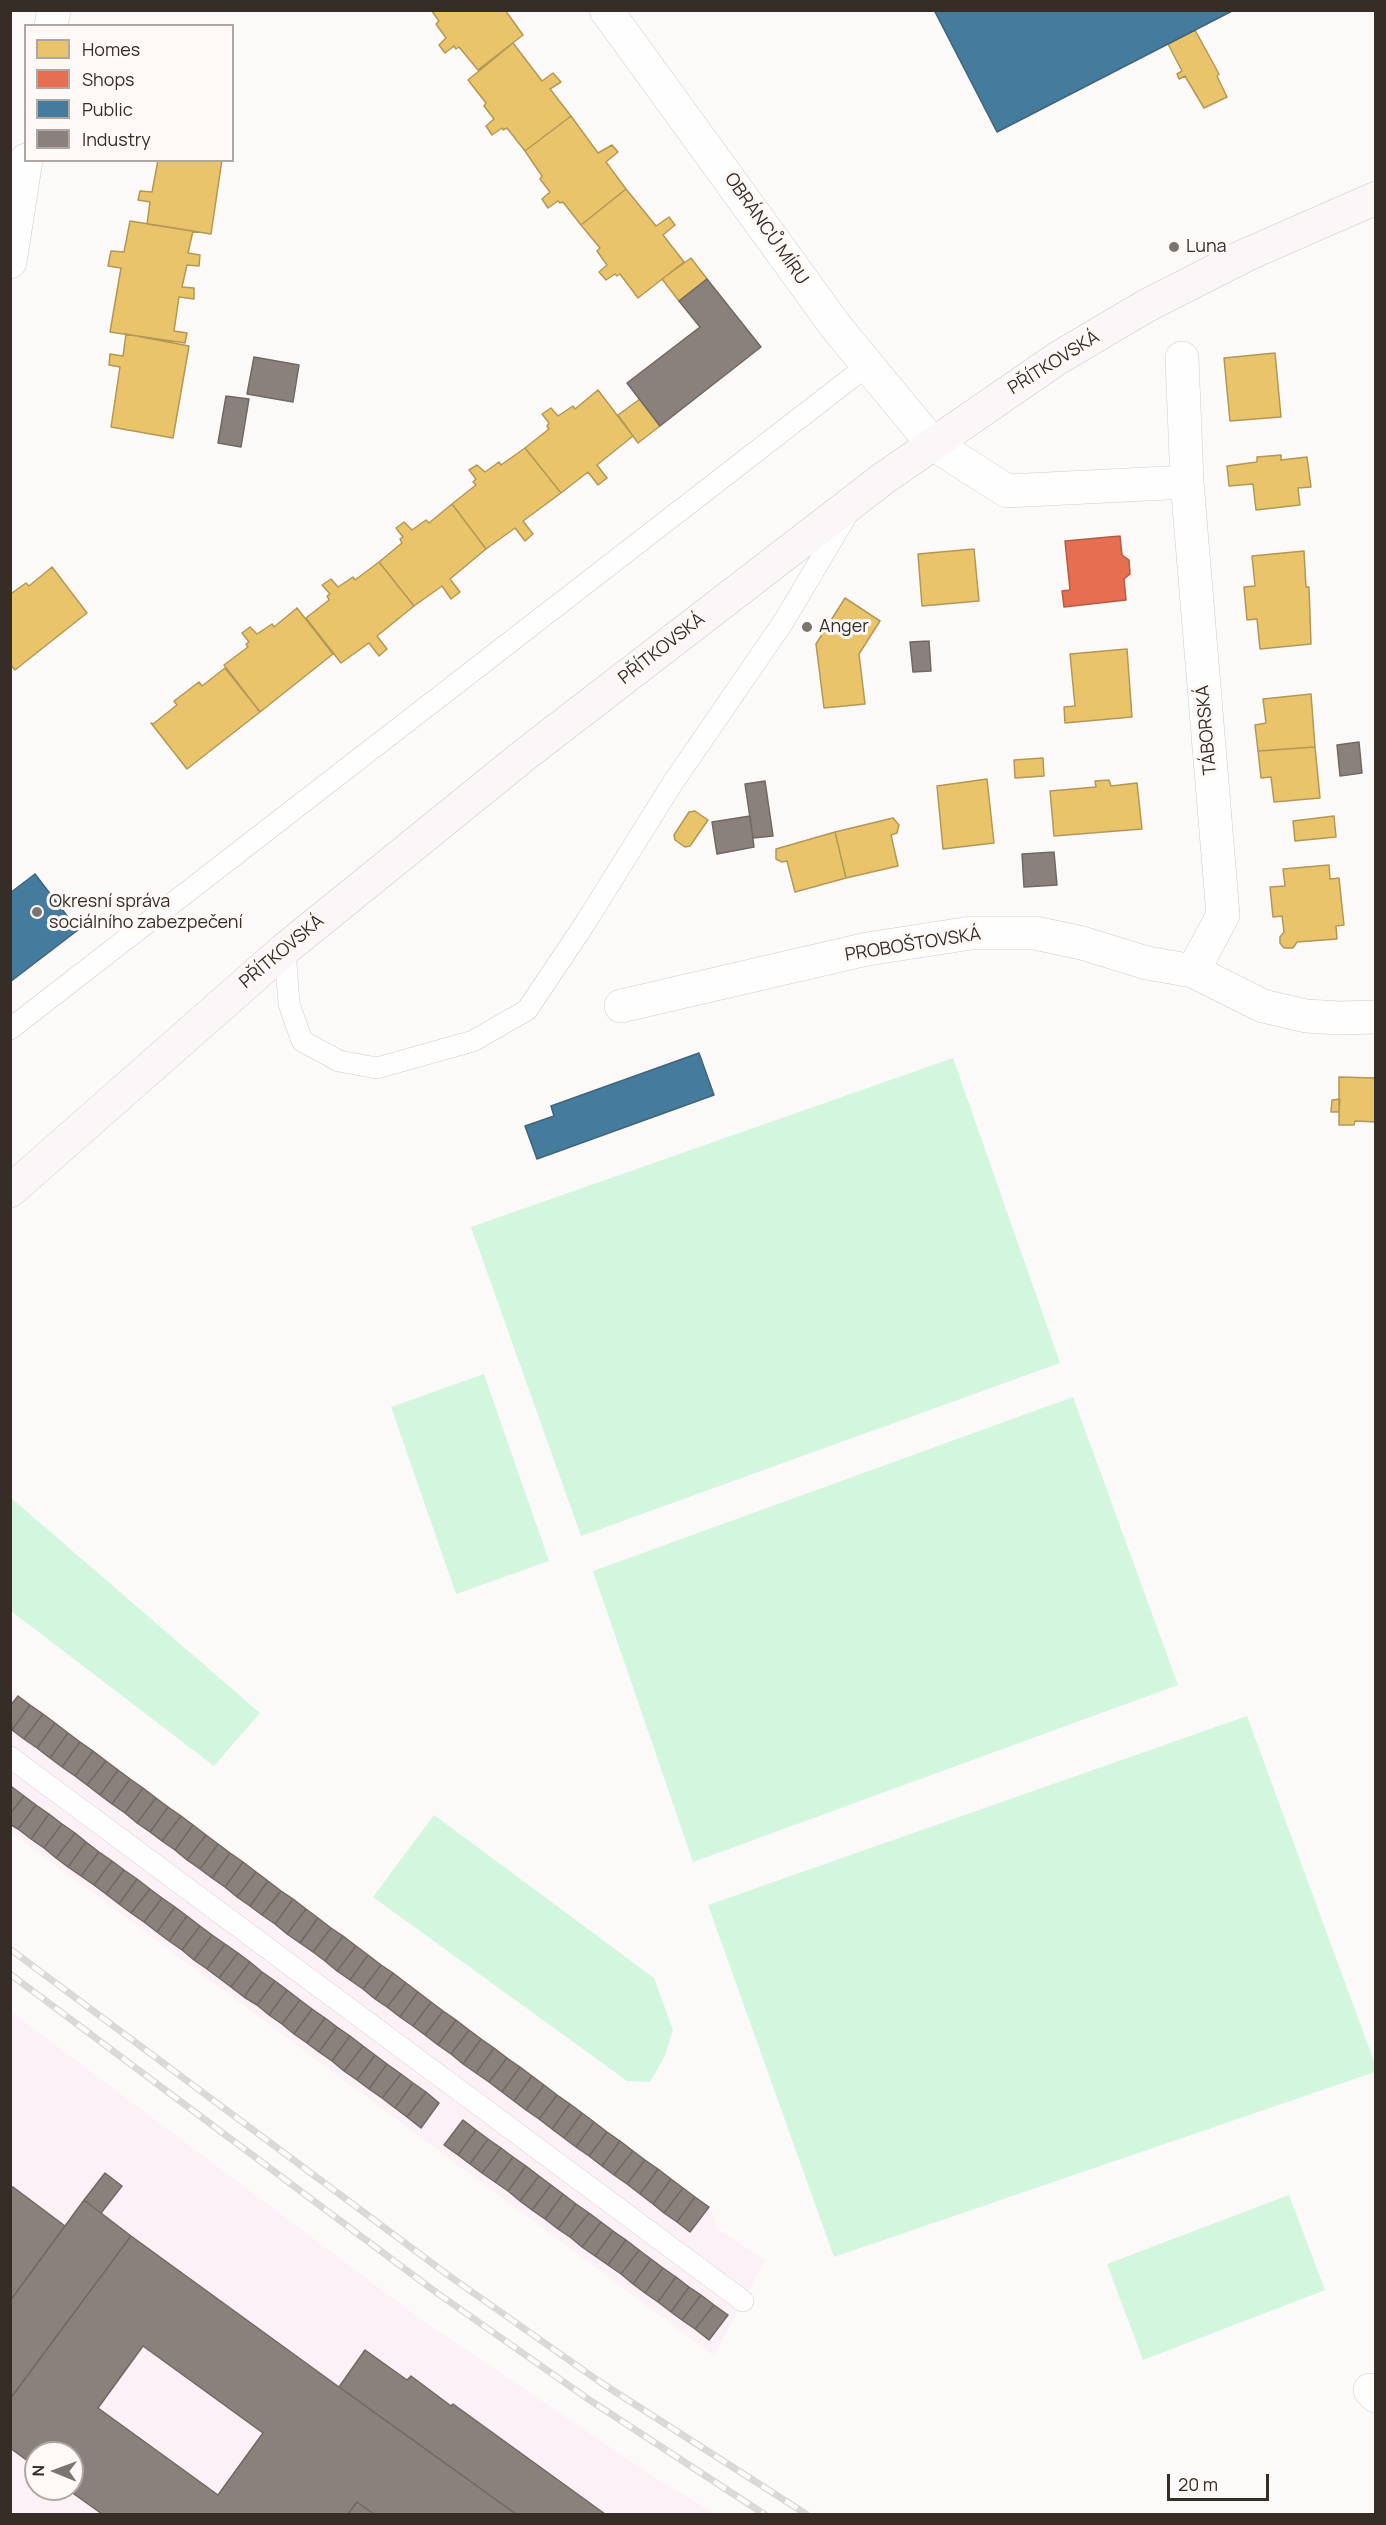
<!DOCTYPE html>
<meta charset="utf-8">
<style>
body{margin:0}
#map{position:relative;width:1386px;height:2525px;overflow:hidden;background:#fcfaf8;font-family:Manrope,sans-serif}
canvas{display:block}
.frame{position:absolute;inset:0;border:12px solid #352d26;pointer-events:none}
.legend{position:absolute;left:24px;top:24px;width:210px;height:138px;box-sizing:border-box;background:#fef9f6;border:2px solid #aea7a3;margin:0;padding:8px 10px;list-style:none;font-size:18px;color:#352d26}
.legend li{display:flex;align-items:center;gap:12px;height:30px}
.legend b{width:30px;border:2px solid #aea7a3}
.north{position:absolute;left:24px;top:2441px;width:60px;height:60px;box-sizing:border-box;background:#fef9f6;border:2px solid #aea7a3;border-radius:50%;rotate:271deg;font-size:16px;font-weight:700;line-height:24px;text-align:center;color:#352d26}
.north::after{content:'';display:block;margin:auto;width:21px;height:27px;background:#7b7570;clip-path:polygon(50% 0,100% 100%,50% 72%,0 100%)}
.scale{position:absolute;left:1167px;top:2474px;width:102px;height:27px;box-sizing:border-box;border:3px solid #352d26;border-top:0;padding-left:8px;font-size:18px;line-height:21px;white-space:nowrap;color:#352d26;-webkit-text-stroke:4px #fef9f6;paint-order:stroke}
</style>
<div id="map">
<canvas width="1386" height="2525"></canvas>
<div class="frame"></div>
<ul class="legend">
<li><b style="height:16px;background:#e9c46a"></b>Homes</li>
<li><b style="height:16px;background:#e76f51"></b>Shops</li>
<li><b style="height:16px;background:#457b9d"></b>Public</li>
<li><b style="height:16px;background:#8a817c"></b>Industry</li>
</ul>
<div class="north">N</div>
<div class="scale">20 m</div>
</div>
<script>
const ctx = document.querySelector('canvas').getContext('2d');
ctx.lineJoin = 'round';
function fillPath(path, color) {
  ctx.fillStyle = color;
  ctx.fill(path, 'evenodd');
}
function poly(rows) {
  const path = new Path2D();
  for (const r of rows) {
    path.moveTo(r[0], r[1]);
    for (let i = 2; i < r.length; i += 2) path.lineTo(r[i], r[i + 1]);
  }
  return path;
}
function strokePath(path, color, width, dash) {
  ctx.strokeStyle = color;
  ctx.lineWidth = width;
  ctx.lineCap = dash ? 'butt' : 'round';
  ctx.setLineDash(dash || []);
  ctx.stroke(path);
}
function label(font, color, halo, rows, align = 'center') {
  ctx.font = font + ' Manrope,sans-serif';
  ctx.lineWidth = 6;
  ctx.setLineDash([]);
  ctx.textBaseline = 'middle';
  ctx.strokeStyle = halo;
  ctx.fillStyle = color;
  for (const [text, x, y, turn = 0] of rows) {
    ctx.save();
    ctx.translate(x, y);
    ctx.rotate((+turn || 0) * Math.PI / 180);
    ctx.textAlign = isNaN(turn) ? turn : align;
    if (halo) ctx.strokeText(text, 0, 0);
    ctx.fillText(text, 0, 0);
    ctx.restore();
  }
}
fillPath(poly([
 [10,1687,711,2208,717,2228,765,2260,714,2356,11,1832],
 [10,2011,419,2318,656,2478,716,2514,11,2514],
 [36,2453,72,2453,72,2489,36,2489]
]), '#fcf1f6');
fillPath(poly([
 [953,1058,1060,1363,581,1536,471,1227],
 [484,1374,549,1561,456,1594,391,1407],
 [1073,1397,1178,1685,693,1862,593,1571],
 [10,1497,260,1713,214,1766,11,1611],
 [1247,1716,1375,2064,1375,2072,834,2257,708,1905],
 [434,1815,654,1978,673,2030,665,2056,650,2082,627,2081,373,1897],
 [1289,2195,1325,2290,1143,2360,1107,2264]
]), '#d3f6de');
const homes = poly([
 [431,10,505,10,523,35,478,70,459,47,456,49,454,46,445,53,439,45,446,38,436,24,439,21,431,10],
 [1195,30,1219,74,1217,76,1227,97,1204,108,1185,76,1179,79,1177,74,1182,71,1168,44,1195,30],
 [513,43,542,81,553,73,561,82,550,89,571,116,525,151,507,128,503,130,502,128,492,135,486,126,494,119,484,106,486,103,468,80,513,43],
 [571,116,598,153,612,145,618,152,606,162,626,189,581,225,563,202,560,203,558,201,548,208,542,199,550,192,540,179,542,176,525,151,571,116],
 [158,160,222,160,211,234,147,224,150,202,138,200,140,191,152,192,158,160],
 [626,189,656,226,669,217,675,225,663,235,684,262,638,298,620,274,617,276,615,274,606,280,599,272,607,265,597,251,600,248,581,225,626,189],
 [130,221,193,231,188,253,200,255,199,266,187,265,182,287,194,288,194,299,179,297,174,331,187,333,185,343,110,332,121,268,108,266,111,251,124,252,130,221],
 [691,258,707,279,679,301,662,279,691,258],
 [126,334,189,346,173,438,111,427,120,367,109,365,110,354,123,356,126,334],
 [1275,353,1281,417,1230,421,1224,358,1275,353],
 [598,390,633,436,597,465,607,478,598,485,588,472,561,493,525,448,549,429,547,426,549,423,542,414,551,408,558,416,573,406,575,409,598,390],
 [640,399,660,426,638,443,618,415,640,399],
 [525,448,561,493,523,521,533,534,525,541,515,528,486,549,452,504,476,485,473,482,476,479,469,470,477,465,485,472,499,462,501,465,525,448],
 [1281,455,1281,460,1307,457,1311,487,1298,488,1300,505,1256,510,1253,484,1229,486,1227,466,1257,462,1257,457,1281,455],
 [452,504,486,549,450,579,460,592,455,596,451,599,442,586,414,606,379,562,402,543,400,539,403,537,396,528,404,522,412,530,426,520,429,523,452,504],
 [974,549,979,601,922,606,918,554,974,549],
 [1304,551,1306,587,1309,587,1311,644,1260,649,1257,619,1247,620,1244,587,1255,586,1252,556,1304,551],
 [379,562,414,606,377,636,387,649,379,656,369,643,341,663,306,618,329,600,327,596,330,594,322,585,331,579,338,587,353,577,355,580,379,562],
 [52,567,87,613,15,670,10,664,10,591,12,593,26,583,29,586,52,567],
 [845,598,880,621,859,654,865,704,824,708,816,644,845,598],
 [297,608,333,654,260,712,224,665,248,647,246,644,249,642,242,633,250,627,257,634,272,624,274,627,297,608],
 [1127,649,1132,717,1065,723,1064,707,1075,706,1070,654,1127,649],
 [225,668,260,712,187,769,151,723,153,724,177,705,174,701,199,682,202,686,225,668],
 [1311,694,1315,747,1258,751,1255,725,1266,723,1263,699,1311,694],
 [1315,747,1320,798,1274,802,1271,777,1261,778,1258,751,1315,747],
 [1043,758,1044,776,1015,778,1014,760,1043,758],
 [987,779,994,843,943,849,937,786,987,779],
 [1109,780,1111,786,1137,783,1142,829,1054,836,1050,791,1096,787,1095,781,1109,780],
 [695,811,708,820,690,846,685,847,675,840,674,835,689,812,695,811],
 [1334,816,1336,837,1295,841,1293,821,1334,816],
 [893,818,899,825,897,833,891,835,898,866,846,878,835,832,893,818],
 [835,832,846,878,795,892,787,861,782,862,776,859,776,849,835,832],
 [1329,865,1330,879,1339,878,1344,925,1336,926,1337,939,1297,942,1293,948,1284,948,1280,943,1280,937,1284,932,1282,916,1273,917,1270,887,1285,886,1283,869,1329,865],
 [1339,1077,1376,1078,1376,1122,1355,1121,1354,1125,1339,1125,1339,1077],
 [1340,1099,1339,1112,1331,1112,1332,1100,1340,1099]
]);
fillPath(homes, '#e9c46a');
strokePath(homes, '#b39756', 1.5);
const shops = poly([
 [1120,536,1122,555,1129,560,1130,574,1124,579,1126,600,1064,607,1062,591,1070,590,1065,541,1120,536]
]);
fillPath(shops, '#e76f51');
strokePath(shops, '#b25b44', 1.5);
const public = poly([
 [934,10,1234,10,997,132,934,10],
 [35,874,78,930,10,982,10,893,35,874],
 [699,1053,714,1095,537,1159,525,1126,554,1116,551,1106,699,1053]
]);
fillPath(public, '#457b9d');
strokePath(public, '#406479', 1.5);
const industry = poly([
 [707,279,761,347,660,426,627,383,700,327,679,301,707,279],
 [254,357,299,365,293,402,247,394,254,357],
 [226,396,249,399,241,447,218,443,226,396],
 [929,641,931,671,913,672,910,642,929,641],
 [1359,742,1362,773,1340,776,1337,745,1359,742],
 [765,781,773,836,753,838,745,784,765,781],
 [750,816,754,847,717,854,712,822,750,816],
 [1054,852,1057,885,1024,887,1022,854,1054,852],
 [18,1696,30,1705,12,1730,10,1706,18,1696],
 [30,1705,43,1714,24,1739,12,1730,30,1705],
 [43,1714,55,1723,37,1748,24,1739,43,1714],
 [55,1723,68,1733,50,1758,37,1748,55,1723],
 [68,1733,80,1742,62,1767,50,1758,68,1733],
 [80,1742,93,1751,75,1776,62,1767,80,1742],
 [93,1751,106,1761,87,1785,75,1776,93,1751],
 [106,1761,118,1770,100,1795,87,1785,106,1761],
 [118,1770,130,1779,112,1804,100,1795,118,1770],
 [130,1779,143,1788,125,1813,112,1804,130,1779],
 [12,1787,24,1796,10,1814,10,1788,12,1787],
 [143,1788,156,1798,137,1823,125,1813,143,1788],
 [24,1796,36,1805,18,1829,10,1824,10,1814,24,1796],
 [156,1798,168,1807,150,1832,137,1823,156,1798],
 [36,1805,49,1814,31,1839,18,1829,36,1805],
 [168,1807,181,1816,162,1841,150,1832,168,1807],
 [49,1814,62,1824,44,1848,31,1839,49,1814],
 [181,1816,193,1825,175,1850,162,1841,181,1816],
 [62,1824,75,1833,56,1858,44,1848,62,1824],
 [193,1825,206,1835,187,1860,175,1850,193,1825],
 [75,1833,86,1842,68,1867,56,1858,75,1833],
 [206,1835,218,1844,200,1869,187,1860,206,1835],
 [86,1842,99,1852,81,1876,68,1867,86,1842],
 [218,1844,230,1853,212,1878,200,1869,218,1844],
 [99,1852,112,1861,94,1885,81,1876,99,1852],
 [230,1853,243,1862,225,1887,212,1878,230,1853],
 [112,1861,124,1870,106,1894,94,1885,112,1861],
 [243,1862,256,1872,237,1897,225,1887,243,1862],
 [124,1870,137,1879,119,1904,106,1894,124,1870],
 [256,1872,268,1881,250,1906,237,1897,256,1872],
 [137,1879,150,1889,131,1913,119,1904,137,1879],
 [268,1881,281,1891,262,1915,250,1906,268,1881],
 [150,1889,162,1898,144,1922,131,1913,150,1889],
 [281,1891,293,1899,275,1924,262,1915,281,1891],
 [162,1898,175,1907,157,1932,144,1922,162,1898],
 [293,1899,306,1909,287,1934,275,1924,293,1899],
 [175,1907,187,1916,169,1941,157,1932,175,1907],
 [306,1909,318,1918,300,1943,287,1934,306,1909],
 [187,1916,200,1926,182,1950,169,1941,187,1916],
 [318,1918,331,1928,313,1952,300,1943,318,1918],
 [200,1926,212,1935,194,1960,182,1950,200,1926],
 [331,1928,343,1936,325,1961,313,1952,331,1928],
 [212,1935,225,1944,207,1969,194,1960,212,1935],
 [343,1936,356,1946,337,1971,325,1961,343,1936],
 [225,1944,238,1953,219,1978,207,1969,225,1944],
 [356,1946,368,1955,350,1980,337,1971,356,1946],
 [238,1953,250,1962,231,1987,219,1978,238,1953],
 [368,1955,381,1965,363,1989,350,1980,368,1955],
 [250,1962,262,1972,244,1997,231,1987,250,1962],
 [381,1965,393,1973,375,1999,363,1989,381,1965],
 [262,1972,275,1981,257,2005,244,1997,262,1972],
 [393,1973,406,1983,387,2007,375,1999,393,1973],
 [275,1981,287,1990,269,2015,257,2005,275,1981],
 [406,1983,418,1992,400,2017,387,2007,406,1983],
 [287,1990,300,2000,282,2024,269,2015,287,1990],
 [418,1992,431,2002,413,2026,400,2017,418,1992],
 [300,2000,312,2009,294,2034,282,2024,300,2000],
 [431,2002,443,2011,425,2035,413,2026,431,2002],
 [312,2009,325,2018,307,2043,294,2034,312,2009],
 [443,2011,456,2020,438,2045,425,2035,443,2011],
 [325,2018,337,2027,319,2052,307,2043,325,2018],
 [456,2020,469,2030,451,2054,438,2045,456,2020],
 [337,2027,350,2036,332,2061,319,2052,337,2027],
 [469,2030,481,2039,463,2064,451,2054,469,2030],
 [350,2036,363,2046,344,2071,332,2061,350,2036],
 [481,2039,494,2048,476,2073,463,2064,481,2039],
 [363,2046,375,2055,357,2080,344,2071,363,2046],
 [494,2048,507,2058,489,2082,476,2073,494,2048],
 [375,2055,387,2064,369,2089,357,2080,375,2055],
 [507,2058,520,2067,502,2092,489,2082,507,2058],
 [387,2064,401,2074,382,2098,369,2089,387,2064],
 [520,2067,532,2076,514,2101,502,2092,520,2067],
 [401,2074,413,2083,395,2108,382,2098,401,2074],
 [532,2076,544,2085,526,2110,514,2101,532,2076],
 [413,2083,426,2092,407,2117,395,2108,413,2083],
 [544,2085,557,2095,539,2119,526,2110,544,2085],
 [426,2092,439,2103,421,2128,407,2117,426,2092],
 [557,2095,570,2104,552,2129,539,2119,557,2095],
 [570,2104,582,2113,564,2138,552,2129,570,2104],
 [582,2113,594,2122,576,2147,564,2138,582,2113],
 [463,2120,476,2130,458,2155,444,2145,463,2120],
 [594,2122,607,2132,589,2156,576,2147,594,2122],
 [476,2130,488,2139,470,2164,458,2155,476,2130],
 [607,2132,620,2141,602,2166,589,2156,607,2132],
 [488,2139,501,2148,482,2173,470,2164,488,2139],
 [620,2141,633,2151,614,2175,602,2166,620,2141],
 [501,2148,513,2157,495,2182,482,2173,501,2148],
 [633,2151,645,2160,627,2184,614,2175,633,2151],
 [513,2157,526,2166,508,2191,495,2182,513,2157],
 [645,2160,658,2169,640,2194,627,2184,645,2160],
 [526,2166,539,2176,520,2201,508,2191,526,2166],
 [658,2169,671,2179,653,2204,640,2194,658,2169],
 [105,2173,122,2186,101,2213,84,2200,105,2173],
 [539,2176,551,2185,532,2210,520,2201,539,2176],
 [671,2179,683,2188,664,2213,653,2204,671,2179],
 [551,2185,563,2194,545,2219,532,2210,551,2185],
 [13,2187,65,2226,10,2301,10,2189,13,2187],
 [683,2188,695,2197,677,2222,664,2213,683,2188],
 [563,2194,576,2204,558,2229,545,2219,563,2194],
 [695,2197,709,2207,690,2232,677,2222,695,2197],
 [84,2200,131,2236,10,2399,10,2301,84,2200],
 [576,2204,589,2213,570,2237,558,2229,576,2204],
 [589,2213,601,2222,582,2247,570,2237,589,2213],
 [601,2222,613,2231,595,2256,582,2247,601,2222],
 [613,2231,626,2240,608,2265,595,2256,613,2231],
 [131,2236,339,2387,516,2514,374,2514,357,2502,348,2514,102,2514,67,2489,72,2489,72,2453,36,2453,36,2467,10,2448,10,2399,131,2236],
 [143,2346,263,2433,218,2495,98,2408,143,2346],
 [626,2240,639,2250,621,2274,608,2265,626,2240],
 [639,2250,651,2259,633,2284,621,2274,639,2250],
 [651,2259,663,2268,645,2293,633,2284,651,2259],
 [663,2268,676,2277,658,2302,645,2293,663,2268],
 [676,2277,689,2287,671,2312,658,2302,676,2277],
 [689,2287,701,2295,682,2320,671,2312,689,2287],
 [701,2295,714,2305,695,2329,682,2320,701,2295],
 [714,2305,728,2315,709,2340,695,2329,714,2305],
 [365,2350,407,2380,411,2376,451,2406,453,2404,605,2514,516,2514,339,2387,365,2350],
 [357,2502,374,2514,348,2514,357,2502]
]);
fillPath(industry, '#8a817c');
strokePath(industry, '#706862', 1.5);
const lane = poly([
 [285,949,289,1004,302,1041,339,1061,377,1068,473,1041,527,1010,584,925,672,784,784,621,848,513],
 [10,1029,868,365],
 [10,1757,743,2301]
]);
const street = poly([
 [606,10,837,328,932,443,1007,491,1187,482,1223,915,1193,971],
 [51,26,54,10],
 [10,262,26,160],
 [1182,358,1187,482],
 [621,1006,867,949,971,933,1035,933,1082,943,1147,963,1193,971,1263,1006,1306,1016,1340,1018,1376,1017],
 [1370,2390,1376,2396]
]);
const secondary = poly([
 [10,1191,285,949,527,753,884,478,1058,358,1146,306,1246,255,1376,198]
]);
strokePath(lane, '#d0cbc7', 22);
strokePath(street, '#d0cbc7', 34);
strokePath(secondary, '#d0cbc7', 34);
strokePath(lane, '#fffefe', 21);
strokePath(street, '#fffefe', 33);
strokePath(secondary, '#fbf7f8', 33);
const rail = poly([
 [10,1949,448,2275,603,2384,806,2514],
 [10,1974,437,2293,591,2401,764,2514]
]);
strokePath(rail, '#dad9d8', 7);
strokePath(rail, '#fef9f6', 4.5, [14]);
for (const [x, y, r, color] of [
 [1174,247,6,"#7b7570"],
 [807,627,6,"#7b7570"],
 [37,912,6,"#7b7570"]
]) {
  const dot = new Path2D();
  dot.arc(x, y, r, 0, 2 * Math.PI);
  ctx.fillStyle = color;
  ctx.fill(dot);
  strokePath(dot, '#fef9f6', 2);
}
label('18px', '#352d26', '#fef9f6', [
 ["OBRÁNCŮ MÍRU",766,229,55],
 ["PŘÍTKOVSKÁ",1054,363,-32],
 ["PŘÍTKOVSKÁ",662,649,-38],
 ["TÁBORSKÁ",1207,730,-95],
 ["PROBOŠTOVSKÁ",913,945,-9],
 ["PŘÍTKOVSKÁ",282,952,-40]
]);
label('18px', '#352d26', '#fef9f6', [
 ["Luna",1186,247],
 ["Anger",819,627],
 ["Okresní správa",49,902],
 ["sociálního zabezpečení",49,923]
], 'left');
</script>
